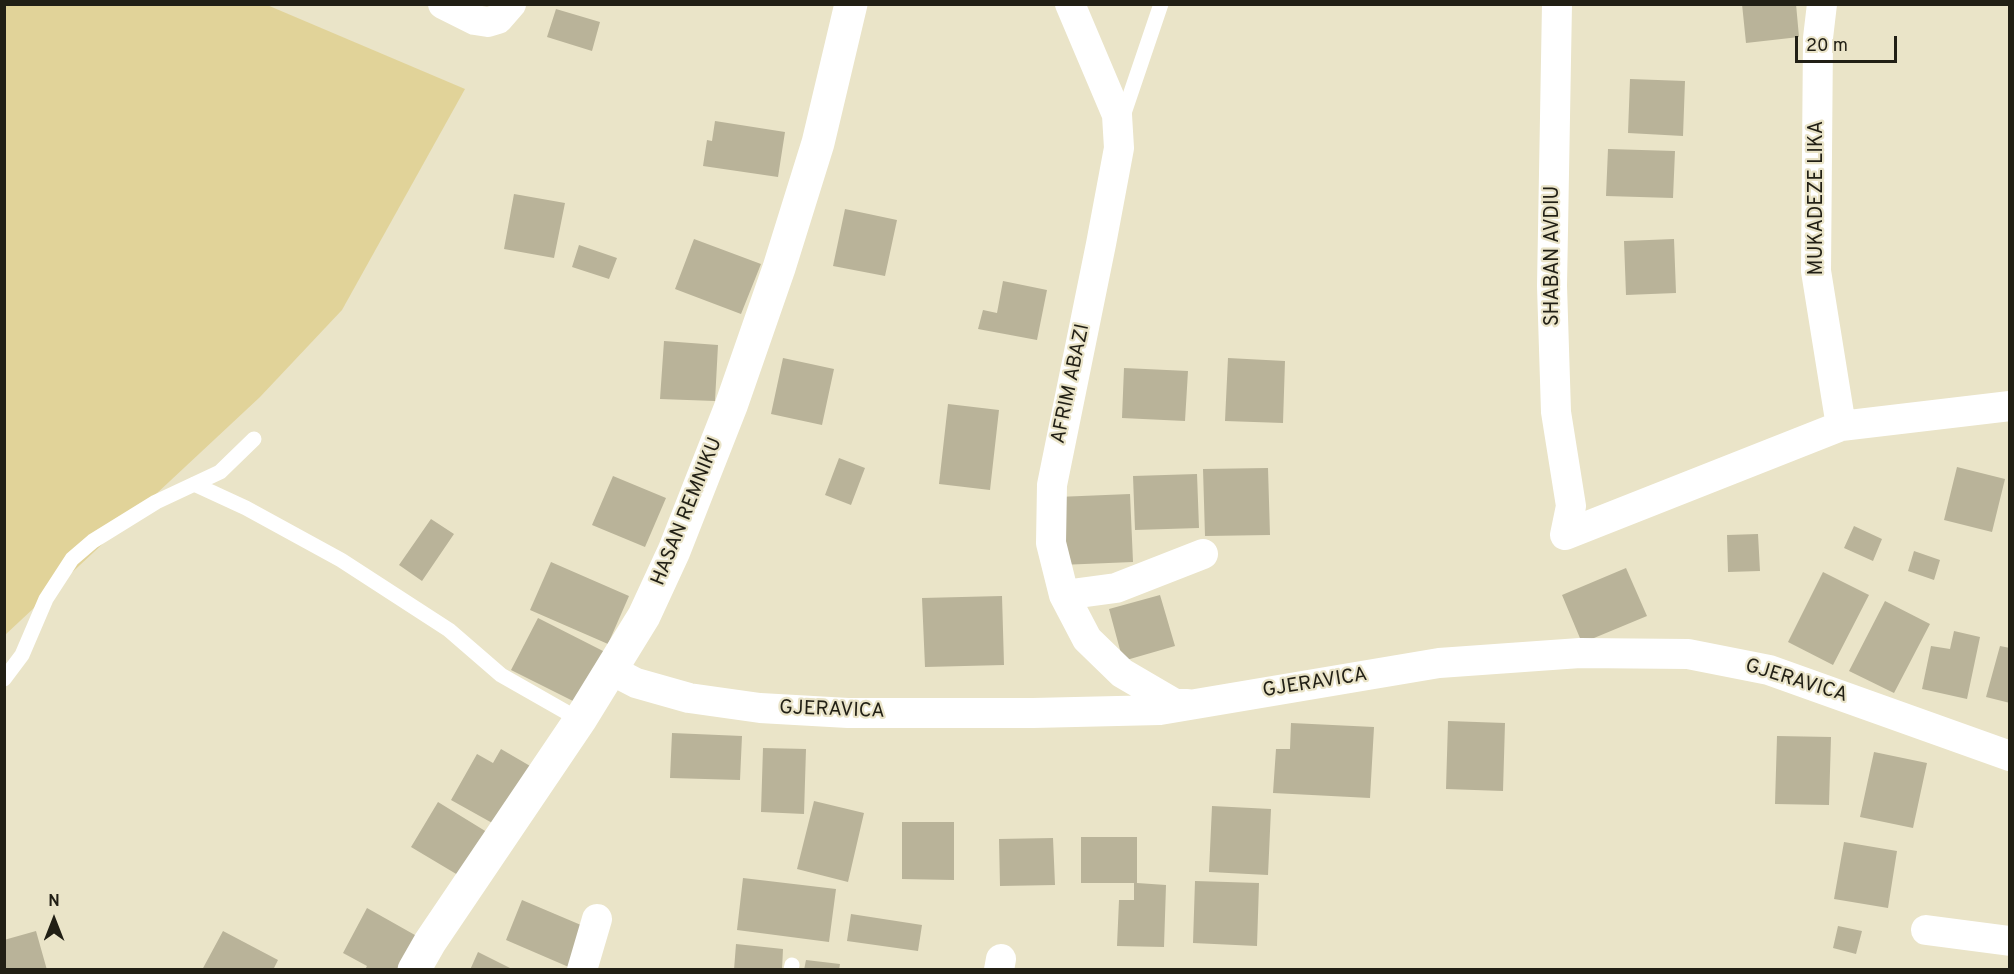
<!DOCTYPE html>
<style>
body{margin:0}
#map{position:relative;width:2014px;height:974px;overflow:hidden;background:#eae4c8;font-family:Overpass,sans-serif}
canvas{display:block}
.frame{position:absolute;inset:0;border:6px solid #211f15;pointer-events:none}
.north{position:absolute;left:24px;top:890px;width:60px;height:60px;-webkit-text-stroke:4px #eae4c8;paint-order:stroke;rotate:0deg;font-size:16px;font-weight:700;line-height:24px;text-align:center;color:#211f15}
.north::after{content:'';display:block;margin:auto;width:21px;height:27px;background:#211f15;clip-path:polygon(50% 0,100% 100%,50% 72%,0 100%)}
.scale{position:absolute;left:1795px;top:36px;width:102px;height:27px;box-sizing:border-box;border:3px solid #211f15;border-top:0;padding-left:8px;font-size:18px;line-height:21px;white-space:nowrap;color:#211f15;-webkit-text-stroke:4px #eae4c8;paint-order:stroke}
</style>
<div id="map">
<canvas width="2014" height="974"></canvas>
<div class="frame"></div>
<div class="north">N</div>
<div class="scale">20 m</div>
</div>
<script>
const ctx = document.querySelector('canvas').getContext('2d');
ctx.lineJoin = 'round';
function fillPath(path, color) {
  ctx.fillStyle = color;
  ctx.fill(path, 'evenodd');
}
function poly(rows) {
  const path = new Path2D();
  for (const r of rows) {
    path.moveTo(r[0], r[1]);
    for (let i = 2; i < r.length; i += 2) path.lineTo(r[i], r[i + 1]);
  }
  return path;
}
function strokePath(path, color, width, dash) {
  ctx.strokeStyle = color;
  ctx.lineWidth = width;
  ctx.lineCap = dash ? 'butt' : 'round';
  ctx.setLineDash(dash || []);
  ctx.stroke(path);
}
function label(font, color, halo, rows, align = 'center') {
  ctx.font = font + ' Overpass,sans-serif';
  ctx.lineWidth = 4.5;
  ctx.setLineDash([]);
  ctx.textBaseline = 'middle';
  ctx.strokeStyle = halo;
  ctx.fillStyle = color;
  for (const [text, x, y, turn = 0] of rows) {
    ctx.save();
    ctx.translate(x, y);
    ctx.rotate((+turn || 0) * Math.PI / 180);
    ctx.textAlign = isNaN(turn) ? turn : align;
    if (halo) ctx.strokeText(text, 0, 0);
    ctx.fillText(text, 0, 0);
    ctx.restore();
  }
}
fillPath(poly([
 [5,5,267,5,465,89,342,310,260,397,5,635]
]), '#e1d399');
fillPath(poly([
 [1742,4,1796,4,1799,37,1746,43],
 [556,9,600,22,592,51,547,37],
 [1630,79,1685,81,1683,136,1628,133],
 [715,121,785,132,778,177,703,166,707,140,712,141],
 [1608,149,1675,151,1673,198,1606,196],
 [514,194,565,203,554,258,504,249],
 [845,209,897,220,885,276,833,266],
 [694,239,761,264,741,314,675,289],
 [1674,239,1676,293,1626,295,1624,241],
 [579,245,617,258,609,279,572,267],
 [1003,281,1047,290,1037,340,978,329,983,310,997,313],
 [664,341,718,345,715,401,660,399],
 [783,358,834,369,822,425,771,414],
 [1228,358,1285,361,1283,423,1225,421],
 [1124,368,1188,371,1185,421,1122,418],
 [948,404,999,410,990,490,939,484],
 [839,458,865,468,851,505,825,495],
 [1957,467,2005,479,1992,532,1944,520],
 [1268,468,1270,535,1205,536,1203,469],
 [1197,474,1199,528,1135,530,1133,476],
 [613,476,666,498,645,547,592,525],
 [1130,494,1133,562,1060,565,1057,497],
 [431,519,454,534,422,581,399,565],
 [1854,526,1882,539,1873,561,1844,548],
 [1758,534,1760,571,1728,572,1727,535],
 [1914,551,1940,560,1934,580,1908,571],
 [551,562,629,596,608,644,530,610],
 [1626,568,1647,616,1582,643,1562,595],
 [1823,572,1869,595,1833,665,1788,642],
 [1160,595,1175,646,1123,661,1109,609],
 [1002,596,1004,665,925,667,922,598],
 [1885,601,1930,624,1894,693,1849,671],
 [538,618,605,652,579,704,511,670],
 [1954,631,1980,637,1967,699,1922,689,1931,646,1950,649],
 [2000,646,2010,648,2010,703,1986,697],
 [1448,721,1505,723,1503,791,1446,789],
 [1291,723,1374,727,1370,798,1273,793,1276,749,1290,749],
 [672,733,742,736,740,780,670,778],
 [1777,736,1831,737,1829,805,1775,804],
 [763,748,806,749,804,814,761,812],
 [501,749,537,770,503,829,451,800,477,754,493,763],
 [1874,752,1927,763,1913,828,1860,817],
 [814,801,864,813,848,882,797,869],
 [438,802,495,837,468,881,411,847],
 [1212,806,1271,809,1268,875,1209,872],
 [902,822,954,822,954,880,902,879],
 [1081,837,1137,837,1137,883,1166,885,1164,947,1117,946,1119,900,1134,900,1134,883,1081,883],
 [1053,838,1055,885,1000,886,999,839],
 [1844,842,1897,851,1888,908,1834,899],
 [743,878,836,889,829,942,737,930],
 [1195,881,1259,883,1257,946,1193,943],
 [522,900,588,928,571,968,506,940],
 [367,908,422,939,405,970,365,970,367,966,343,953],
 [851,914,922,925,918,951,847,941],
 [1838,926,1862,931,1856,954,1833,948],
 [36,931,47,970,4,970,4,940],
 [223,931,278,960,273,970,202,970],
 [736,944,783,949,782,970,734,970],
 [478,952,514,970,470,970],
 [806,960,840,964,839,970,804,970]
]), '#b9b399');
strokePath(poly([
 [1122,119,1161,4],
 [194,484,246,508,341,560,449,630,501,675,580,720],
 [4,679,22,655,46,599,72,559,93,541,156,502,220,472,254,439],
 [791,970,792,965]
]), '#fff', 15);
strokePath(poly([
 [443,4,475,20,488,22,498,19,511,4],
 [1070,4,1117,115,1119,148,1101,244,1052,485,1051,543,1064,595,1087,639,1122,673,1175,704,1187,704],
 [1557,4,1552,286,1556,412,1571,506,1565,535,1841,426,2010,406],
 [1822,4,1818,38,1816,271,1841,426],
 [1064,595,1116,588,1203,554],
 [611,670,636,683,689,698,760,708,848,713,1033,713,1160,710,1439,663,1580,653,1688,654,1769,670,2010,756],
 [1926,930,2010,941],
 [582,970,597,919],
 [999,970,1001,959]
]), '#fff', 30);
strokePath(poly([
 [414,970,430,942,580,720,644,616,674,551,731,406,779,268,818,143,851,4]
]), '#fff', 33);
label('20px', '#211f15', '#eae4c8', [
 ["MUKADEZE LIKA",1818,198,-90],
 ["SHABAN AVDIU",1554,256,-90],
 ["AFRIM ABAZI",1072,384,-78],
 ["HASAN REMNIKU",688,512,-68],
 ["GJERAVICA",1796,682,17],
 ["GJERAVICA",1315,684,-9],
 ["GJERAVICA",832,711,2]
]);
</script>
